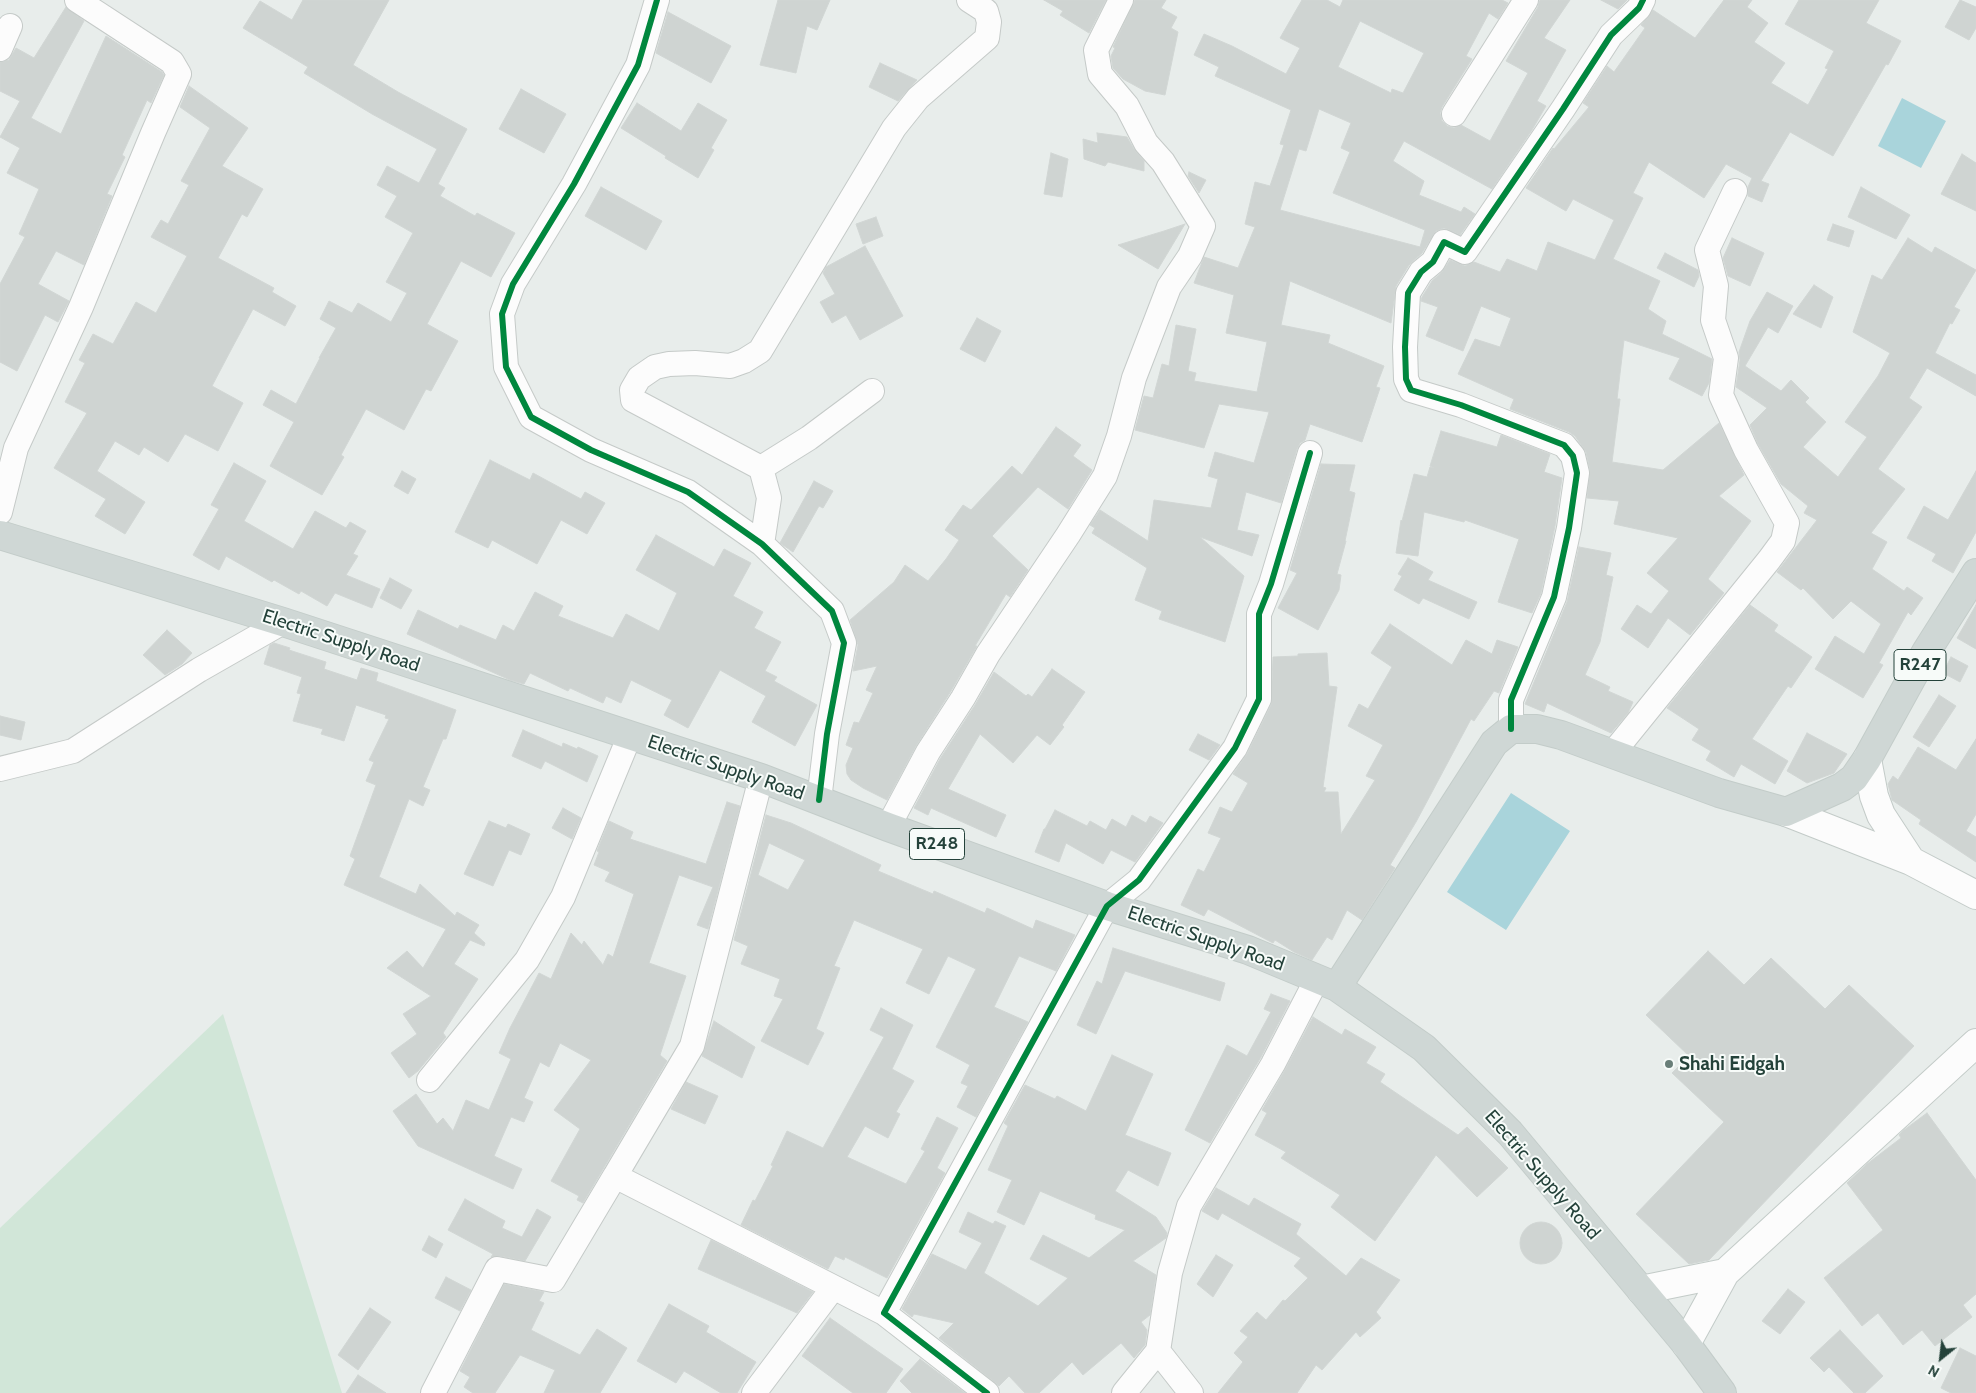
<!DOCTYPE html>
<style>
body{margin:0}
#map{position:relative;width:1976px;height:1393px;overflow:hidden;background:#e8edeb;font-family:Cabin,sans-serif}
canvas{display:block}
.north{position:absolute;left:1916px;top:1333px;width:50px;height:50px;-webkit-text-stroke:4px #f7fbf9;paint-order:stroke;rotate:209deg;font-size:14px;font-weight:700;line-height:20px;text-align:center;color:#24423a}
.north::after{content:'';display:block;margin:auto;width:18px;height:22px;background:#24423a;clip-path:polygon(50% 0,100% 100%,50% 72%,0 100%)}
</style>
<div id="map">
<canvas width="1976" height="1393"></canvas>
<div class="north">N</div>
</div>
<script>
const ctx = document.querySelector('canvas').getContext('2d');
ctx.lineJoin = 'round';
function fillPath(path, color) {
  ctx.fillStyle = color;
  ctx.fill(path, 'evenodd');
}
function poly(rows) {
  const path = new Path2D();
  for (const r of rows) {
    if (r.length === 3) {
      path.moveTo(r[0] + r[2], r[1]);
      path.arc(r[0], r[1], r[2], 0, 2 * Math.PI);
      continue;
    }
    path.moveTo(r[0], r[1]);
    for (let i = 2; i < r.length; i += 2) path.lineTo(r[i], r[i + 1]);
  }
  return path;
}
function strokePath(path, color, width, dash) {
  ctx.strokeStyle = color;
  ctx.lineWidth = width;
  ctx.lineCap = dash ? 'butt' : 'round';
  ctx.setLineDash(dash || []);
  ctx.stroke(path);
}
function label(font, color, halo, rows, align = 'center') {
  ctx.font = font + ' Cabin,sans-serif';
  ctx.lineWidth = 4;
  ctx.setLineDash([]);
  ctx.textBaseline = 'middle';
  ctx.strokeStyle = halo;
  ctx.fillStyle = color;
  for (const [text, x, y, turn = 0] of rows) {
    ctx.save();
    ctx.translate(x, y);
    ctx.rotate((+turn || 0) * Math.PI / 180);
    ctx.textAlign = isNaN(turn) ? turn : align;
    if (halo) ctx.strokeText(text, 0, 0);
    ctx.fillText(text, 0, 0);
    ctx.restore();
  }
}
fillPath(poly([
 [223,1014,342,1393,0,1393,0,1228]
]), '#d1e6d8');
fillPath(poly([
 [1902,98,1946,121,1921,168,1878,146],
 [1511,793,1570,831,1506,930,1447,892]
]), '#a9d4db');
const building = poly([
 [303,0,389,0,353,65,398,92,467,129,438,184,445,188,440,196,475,216,477,213,515,233,491,277,461,261,427,324,458,341,431,391,426,389,404,430,366,409,341,455,344,457,322,495,270,466,294,422,263,405,271,390,296,404,320,358,319,358,336,328,320,319,329,301,352,313,358,303,391,322,407,293,386,282,413,233,385,217,397,196,377,185,387,166,419,183,437,149,372,114,304,73,308,67,243,28,260,1,292,20,303,0],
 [778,0,830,0,817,30,807,26,796,73,760,65,778,0],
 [1044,0,1106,0,1089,33,1060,15,1063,11,1044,0],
 [1135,0,1166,0,1161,8,1177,17,1171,28,1178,32,1165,95,1145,91,1123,79,1113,68,1111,56,1115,48,1113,47,1135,0],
 [1302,0,1327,0,1340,7,1343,0,1502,0,1508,3,1498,19,1489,13,1466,56,1472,59,1442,107,1440,113,1442,121,1447,126,1454,128,1461,125,1490,141,1528,73,1506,61,1538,7,1540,0,1570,0,1544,38,1566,50,1537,101,1546,106,1532,130,1492,189,1404,141,1393,161,1424,181,1419,195,1461,212,1464,207,1475,214,1460,235,1444,228,1436,231,1422,253,1409,265,1396,286,1391,323,1290,281,1281,325,1330,335,1328,343,1384,366,1376,387,1380,388,1362,442,1310,424,1305,440,1300,443,1297,449,1281,503,1246,492,1237,530,1259,535,1252,556,1200,537,1244,576,1225,642,1159,619,1162,611,1135,600,1147,568,1092,533,1095,528,1090,525,1100,510,1148,541,1154,500,1211,508,1218,479,1208,476,1215,452,1254,463,1269,412,1219,404,1204,448,1135,430,1144,396,1153,398,1162,364,1169,366,1176,325,1196,329,1188,371,1196,373,1194,381,1257,392,1267,342,1226,333,1234,295,1194,283,1204,257,1238,268,1255,227,1245,224,1255,182,1270,186,1284,145,1280,144,1291,110,1215,76,1219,67,1194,55,1204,34,1232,46,1286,74,1300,48,1280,38,1302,0],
 [1360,21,1424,53,1403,93,1392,89,1391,93,1338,67,1360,21],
 [1319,109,1351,123,1341,148,1350,152,1333,193,1425,230,1420,247,1280,210,1299,149,1306,151,1319,109],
 [1601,0,1627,0,1618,9,1601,0],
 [1724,0,1752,0,1747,7,1768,23,1754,42,1785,63,1771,83,1808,105,1828,69,1825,68,1834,51,1785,24,1799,0,1879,0,1866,23,1901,41,1888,65,1886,64,1870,92,1833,156,1790,132,1761,181,1769,184,1762,202,1748,196,1748,187,1752,178,1726,164,1704,198,1649,162,1633,193,1643,198,1613,259,1660,281,1648,309,1666,321,1662,334,1712,359,1709,383,1702,396,1669,379,1680,358,1624,340,1617,399,1620,399,1612,462,1663,470,1719,423,1744,475,1719,496,1751,521,1708,579,1724,593,1690,635,1668,618,1648,648,1621,629,1637,605,1651,614,1669,591,1647,573,1678,538,1614,524,1619,501,1587,498,1590,470,1586,452,1575,436,1569,432,1510,409,1514,399,1458,374,1475,339,1500,347,1511,318,1481,306,1463,351,1426,336,1438,307,1421,301,1422,297,1432,281,1442,272,1450,260,1465,266,1474,262,1500,272,1507,259,1537,271,1548,242,1595,260,1614,220,1573,199,1566,211,1526,188,1553,148,1554,149,1589,107,1583,103,1607,66,1614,72,1645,28,1641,25,1653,10,1695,38,1724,0],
 [1960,0,1976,7,1976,28,1969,40,1945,27,1960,0],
 [66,7,84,21,31,118,61,134,106,36,162,72,164,75,151,103,147,100,122,155,125,157,107,194,112,196,84,265,56,251,38,284,69,301,58,322,45,315,17,371,0,362,0,284,25,237,19,234,39,189,7,173,20,148,0,137,20,101,0,91,0,62,9,60,16,48,34,58,66,7],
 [668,12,731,46,711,83,656,53,668,12],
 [880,63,917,80,898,101,869,87,880,63],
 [189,86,248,128,222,166,263,189,247,217,242,214,218,258,274,288,272,292,296,306,285,326,253,309,232,348,212,386,243,403,218,451,185,434,168,462,144,447,139,455,115,441,97,471,145,502,125,534,95,516,106,499,54,468,87,413,65,402,85,363,79,360,93,334,113,344,136,302,156,313,187,256,151,237,161,220,168,224,189,185,181,181,210,128,180,107,189,86],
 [521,89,566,114,544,153,499,129,521,89],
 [637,103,681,131,698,103,727,120,711,148,714,150,698,178,665,158,666,156,621,128,637,103],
 [1097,133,1127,137,1134,149,1144,161,1144,171,1108,162,1105,166,1084,159,1083,139,1098,143,1097,133],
 [1051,153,1068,159,1062,197,1044,194,1051,153],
 [1962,154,1976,163,1976,211,1941,194,1962,154],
 [1189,172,1206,180,1199,193,1188,176,1189,172],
 [601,187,662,221,646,250,585,216,601,187],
 [1861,187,1910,215,1896,239,1848,217,1861,187],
 [876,217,883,236,863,244,856,224,876,217],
 [1185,224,1158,269,1118,245,1164,231,1185,224],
 [1833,224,1854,231,1849,247,1827,240,1833,224],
 [1732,238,1764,253,1750,286,1728,276,1723,258,1732,238],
 [1908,238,1932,253,1935,247,1976,270,1954,307,1960,310,1952,324,1950,323,1935,353,1976,375,1976,396,1927,368,1909,398,1922,407,1878,469,1905,489,1871,533,1887,542,1872,569,1904,591,1907,587,1923,598,1911,615,1908,612,1879,663,1883,665,1863,698,1815,669,1835,636,1864,654,1881,624,1851,601,1833,619,1803,588,1801,590,1777,572,1817,520,1804,513,1808,506,1781,484,1758,444,1750,425,1767,408,1736,387,1740,360,1739,352,1750,321,1767,292,1793,306,1778,333,1768,327,1745,366,1781,391,1791,380,1809,398,1805,402,1826,422,1803,447,1838,477,1867,437,1845,422,1878,376,1890,353,1853,332,1872,275,1882,280,1908,238],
 [865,246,903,316,860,340,846,315,832,323,820,302,835,294,823,273,826,267,865,246],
 [1665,253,1698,270,1699,276,1694,287,1657,268,1665,253],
 [1814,285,1833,297,1821,328,1793,314,1814,285],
 [977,318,1001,331,985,362,960,349,977,318],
 [1056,427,1081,445,1073,456,1092,470,1068,509,1038,487,992,536,1028,570,1010,597,1006,594,975,646,977,646,951,691,916,746,887,800,863,788,851,780,847,774,846,765,853,748,846,745,854,722,859,723,873,693,866,690,877,666,853,671,858,645,850,620,894,582,905,565,928,581,946,559,959,540,945,530,963,505,971,510,1012,466,1022,475,1056,427],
 [1441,431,1497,447,1501,435,1550,454,1544,472,1562,478,1555,526,1541,593,1532,613,1498,602,1519,539,1465,520,1464,522,1424,512,1418,556,1396,553,1401,520,1402,521,1414,474,1427,477,1430,467,1434,468,1430,466,1441,431],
 [490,460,530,480,533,473,581,499,585,492,605,503,587,534,561,520,537,564,492,540,488,548,455,532,490,460],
 [234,463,266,481,244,521,293,549,315,511,346,528,350,522,366,531,353,554,358,556,346,575,380,589,372,608,335,593,327,606,301,591,299,594,274,580,272,582,226,556,219,570,193,555,219,509,211,505,234,463],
 [1321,464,1355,465,1349,491,1355,493,1345,541,1346,541,1337,574,1341,575,1339,590,1318,630,1278,608,1297,573,1290,570,1321,464],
 [402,471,416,479,408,494,394,486,402,471],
 [1976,471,1976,532,1953,573,1932,561,1936,554,1907,538,1924,506,1948,520,1976,471],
 [814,481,833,491,823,508,819,506,793,552,780,543,814,481],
 [656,535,714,567,724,549,751,563,733,596,763,612,754,628,781,642,765,671,777,677,774,681,817,705,795,746,752,722,766,696,720,670,688,728,664,715,672,700,631,680,621,703,606,696,603,703,570,688,568,691,530,673,524,684,510,680,407,634,418,610,458,629,460,625,496,640,503,625,514,631,535,592,563,606,558,616,613,638,626,614,659,631,677,593,636,570,656,535],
 [1579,547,1611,553,1606,575,1613,577,1600,642,1585,675,1610,687,1608,691,1633,702,1628,713,1611,733,1547,703,1544,712,1525,704,1567,602,1579,547],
 [1408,558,1433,572,1428,580,1477,602,1469,619,1423,598,1419,604,1394,590,1402,576,1398,574,1408,558],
 [390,578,412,590,401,609,380,598,390,578],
 [1750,605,1778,625,1774,631,1812,657,1791,688,1788,686,1752,739,1788,761,1775,784,1741,764,1734,777,1706,760,1711,751,1692,740,1699,729,1667,708,1750,605],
 [1976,605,1976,649,1957,638,1976,605],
 [1390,624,1452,665,1466,640,1492,654,1497,640,1518,647,1499,693,1494,691,1474,721,1471,719,1416,822,1390,865,1395,868,1362,920,1347,910,1332,940,1327,937,1312,960,1294,952,1275,940,1273,943,1208,909,1204,916,1181,905,1198,869,1204,872,1221,838,1208,833,1220,807,1232,812,1248,783,1233,774,1247,754,1271,705,1273,657,1298,656,1298,654,1327,653,1329,686,1337,687,1323,787,1326,788,1324,792,1338,792,1341,834,1375,780,1366,776,1383,745,1348,726,1359,704,1368,709,1392,667,1371,653,1390,624],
 [167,630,192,653,182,664,165,675,143,655,167,630],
 [274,643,290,648,289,650,326,662,324,669,357,680,361,668,378,673,376,681,456,710,446,739,443,739,423,787,430,790,423,806,409,799,379,877,416,894,420,884,455,916,457,912,479,925,474,933,485,943,484,946,470,940,454,964,478,979,443,1033,446,1037,418,1071,409,1078,391,1053,417,1034,403,1014,431,996,387,968,407,951,423,968,446,929,344,885,355,859,350,856,376,785,366,781,374,762,369,760,389,719,385,718,386,715,356,705,344,741,321,734,323,729,293,721,301,694,297,693,302,677,264,664,270,645,274,643],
 [1951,657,1968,666,1960,682,1943,673,1951,657],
 [1052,669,1085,692,1062,725,1064,727,1050,745,1037,735,1013,763,980,734,948,789,1006,815,996,837,931,808,928,815,914,808,940,759,975,705,994,672,1026,696,1028,694,1032,697,1052,669],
 [1939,695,1956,706,1929,747,1913,737,1939,695],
 [0,716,25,722,21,740,0,735,0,716],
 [523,730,562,747,563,743,577,749,578,747,598,756,587,782,545,761,541,769,512,756,523,730],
 [1807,733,1847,754,1834,773,1807,783,1787,771,1807,733],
 [1198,734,1220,745,1209,760,1189,750,1198,734],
 [1976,739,1976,814,1966,831,1976,837,1976,862,1919,824,1921,820,1892,800,1888,784,1893,776,1898,780,1918,747,1956,770,1976,739],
 [727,802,740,806,708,929,697,925,713,887,679,875,649,963,686,976,660,1055,667,1061,583,1203,577,1200,579,1196,551,1181,580,1129,554,1110,591,1060,560,1043,549,1067,540,1062,524,1098,533,1102,524,1122,511,1117,494,1156,522,1169,513,1189,418,1146,393,1111,416,1094,437,1124,443,1118,453,1131,466,1100,489,1110,511,1059,499,1053,510,1028,539,973,551,979,571,933,582,945,584,941,603,965,608,954,613,957,634,894,605,881,610,872,594,865,599,852,597,851,609,821,633,832,630,839,706,864,727,802],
 [563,808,581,818,572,839,552,828,563,808],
 [1055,810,1087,826,1090,821,1106,830,1112,819,1126,827,1132,815,1146,823,1150,816,1163,823,1135,862,1111,850,1103,864,1066,843,1059,862,1035,852,1044,829,1045,829,1055,810],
 [766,815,791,823,881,865,878,871,933,894,934,891,985,913,987,908,1033,929,1036,920,1075,935,1056,971,1019,956,994,1007,1028,1022,976,1117,957,1107,968,1086,961,1083,970,1065,936,1047,976,969,948,956,929,994,906,983,923,949,854,920,834,966,840,968,816,1029,824,1033,808,1065,761,1041,783,999,774,996,780,979,741,964,748,946,734,940,766,815],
 [769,843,805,860,788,890,758,875,769,843],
 [489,821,506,828,508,824,530,834,521,855,509,850,493,886,464,874,489,821],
 [1113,948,1225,983,1220,1001,1125,971,1096,1034,1077,1025,1097,981,1102,984,1113,948],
 [1708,951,1744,985,1771,958,1825,1009,1849,985,1914,1046,1709,1260,1689,1264,1636,1214,1724,1122,1672,1073,1689,1056,1646,1015,1708,951],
 [1271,994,1290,1001,1261,1057,1210,1143,1185,1130,1227,1045,1247,1056,1271,1012,1264,1009,1271,994],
 [881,1008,913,1025,892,1069,914,1081,896,1112,900,1114,888,1138,865,1126,847,1157,906,1184,925,1151,921,1149,937,1117,958,1128,937,1168,945,1173,887,1278,845,1257,844,1260,835,1256,828,1269,741,1225,753,1200,755,1201,773,1166,771,1165,787,1131,823,1148,884,1037,870,1030,881,1008],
 [1313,1017,1342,1035,1345,1029,1376,1047,1366,1063,1385,1074,1380,1082,1458,1135,1467,1127,1508,1168,1477,1197,1436,1155,1375,1241,1331,1207,1340,1195,1281,1158,1286,1152,1255,1135,1267,1113,1262,1110,1285,1070,1313,1017],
 [714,1021,755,1047,742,1078,702,1056,714,1021],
 [1112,1055,1153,1074,1125,1135,1171,1153,1158,1186,1128,1170,1115,1191,1156,1217,1167,1233,1166,1238,1133,1261,1156,1275,1150,1315,1141,1322,1147,1330,1145,1345,1134,1358,1121,1343,1083,1375,1072,1362,1039,1393,1025,1393,1009,1376,999,1386,939,1338,954,1323,914,1314,912,1317,902,1309,932,1254,966,1270,982,1243,959,1232,968,1212,993,1224,995,1221,1006,1226,984,1273,1038,1306,1068,1278,1030,1259,1043,1235,1089,1258,1125,1230,1095,1219,1096,1215,1040,1191,1024,1225,997,1212,1012,1180,988,1170,1008,1126,1004,1123,1025,1085,1055,1099,1057,1096,1086,1111,1112,1055],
 [686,1082,718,1096,705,1124,671,1109,686,1082],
 [1927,1113,1976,1180,1976,1294,1963,1305,1972,1317,1935,1346,1922,1330,1903,1345,1878,1313,1862,1326,1824,1278,1883,1230,1847,1183,1867,1164,1901,1138,1899,1135,1904,1130,1927,1113],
 [1216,1188,1249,1206,1254,1198,1301,1224,1296,1234,1346,1276,1361,1258,1400,1280,1376,1312,1381,1318,1360,1337,1356,1332,1322,1370,1316,1365,1297,1393,1218,1393,1243,1362,1234,1353,1248,1337,1240,1331,1257,1312,1266,1320,1283,1300,1285,1301,1308,1278,1294,1266,1301,1258,1222,1213,1218,1220,1202,1211,1216,1188],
 [465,1199,505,1221,502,1228,522,1237,537,1209,551,1217,525,1261,500,1256,491,1257,493,1254,448,1230,465,1199],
 [1541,1243,21],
 [429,1236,443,1244,436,1258,422,1250,429,1236],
 [711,1240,813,1292,797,1313,698,1269,711,1240],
 [1216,1255,1233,1265,1213,1297,1197,1284,1216,1255],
 [446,1277,471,1290,460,1311,435,1298,446,1277],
 [504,1284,544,1292,539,1301,544,1303,531,1330,580,1355,597,1329,627,1348,600,1393,544,1393,555,1370,520,1355,495,1393,473,1393,464,1387,470,1377,460,1371,504,1284],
 [1788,1289,1805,1302,1780,1334,1762,1321,1788,1289],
 [669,1304,709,1326,706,1332,756,1362,737,1393,721,1393,684,1371,676,1383,637,1361,669,1304],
 [370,1308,391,1322,358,1370,338,1355,370,1308],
 [830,1318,903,1369,886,1393,853,1393,802,1356,830,1318],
 [1840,1330,1883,1376,1865,1393,1854,1393,1829,1367,1824,1372,1810,1358,1840,1330],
 [1960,1348,1976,1356,1976,1393,1951,1393,1941,1388,1960,1348],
 [920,1359,965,1393,912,1393,900,1381,920,1359],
 [358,1375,386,1393,346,1393,358,1375]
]);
fillPath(building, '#cfd4d2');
strokePath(building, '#d1d6d4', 1);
const minor = poly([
 [657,0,638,65,574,184,513,284,502,314,506,367,531,417,591,450,688,492,762,544,832,611,844,643,827,734,819,800],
 [0,49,10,26],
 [1454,114,1526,0],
 [761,468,633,400,632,390,639,378,655,367,669,364,695,363,730,366,744,361,760,351,894,128,918,98,987,38,989,22,986,11,969,0],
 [0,512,16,448,81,307,153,133,179,74,172,62,77,0],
 [762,544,769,498,761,468,809,438,872,391],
 [1511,729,1511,700,1554,597,1569,528,1577,473,1573,456,1564,445,1461,405,1411,390,1406,379,1405,347,1408,293,1421,272,1433,262,1444,242,1465,252,1563,109,1611,35,1639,8,1643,0],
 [1612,754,1769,560,1783,541,1787,523,1746,450,1721,395,1726,358,1713,320,1716,286,1707,250,1735,191],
 [0,769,73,751,199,670,283,622],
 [761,778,692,1046,615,1176,884,1313],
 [888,827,928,752,963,698,988,654,1068,535,1105,476,1119,436,1134,378,1169,287,1190,256,1203,226,1163,162,1146,143,1127,106,1100,74,1096,50,1121,0],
 [429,1080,527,960,563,897,630,735],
 [1158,1351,1191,1393],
 [433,1393,497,1269,553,1280,615,1176],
 [754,1393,833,1288],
 [987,1393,884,1313,1107,906,1139,880,1235,748,1259,699,1259,614,1271,584,1310,453],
 [1124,1393,1158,1351,1170,1273,1189,1206,1273,1064,1317,979]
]);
const secondary = poly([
 [1867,759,1874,796,1881,815,1911,861],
 [1786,812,1911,861,1976,895],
 [1641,1290,1725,1273],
 [1686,1344,1725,1273,1976,1043]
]);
const primary = poly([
 [0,535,283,622,761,778,888,827,1107,906,1248,950,1337,987,1424,1048,1510,1133,1686,1344,1722,1393],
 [1337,987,1494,743,1511,729,1537,729,1561,735,1719,793,1786,812,1842,787,1854,778,1867,759,1926,652,1976,573]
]);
strokePath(minor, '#c5cac8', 26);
strokePath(secondary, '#c3cbc8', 30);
strokePath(primary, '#c3ccc9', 30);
strokePath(minor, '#fcfcfc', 24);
strokePath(secondary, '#fcfcfc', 28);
strokePath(primary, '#cfd7d5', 28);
strokePath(poly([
 [657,0,638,65,574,184,513,284,502,314,506,367,531,417,591,450,688,492,762,544,832,611,844,643,827,734,819,800],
 [1511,729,1511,700,1554,597,1569,528,1577,473,1573,456,1564,445,1461,405,1411,390,1406,379,1405,347,1408,293,1421,272,1433,262,1444,242,1465,252,1563,109,1611,35,1639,8,1643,0],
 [987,1393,884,1313,1107,906,1139,880,1235,748,1259,699,1259,614,1271,584,1310,453]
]), '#00873e', 6);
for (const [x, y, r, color] of [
 [1669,1064,5,"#697e78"]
]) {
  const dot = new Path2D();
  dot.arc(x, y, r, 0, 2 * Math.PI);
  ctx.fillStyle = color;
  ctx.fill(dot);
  strokePath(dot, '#f7fbf9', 2);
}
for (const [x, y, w] of [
 [1920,665,52],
 [937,844,55]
]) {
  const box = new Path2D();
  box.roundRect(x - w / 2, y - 15.5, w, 31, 4);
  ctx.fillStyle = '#f7fbf9';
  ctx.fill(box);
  strokePath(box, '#24423a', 1);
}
label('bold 18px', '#24423a', null, [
 ["R247",1920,665],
 ["R248",937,844]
]);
label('19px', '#24423a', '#f7fbf9', [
 ["Electric Supply Road",341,641,18],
 ["Electric Supply Road",726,768,19],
 ["Electric Supply Road",1206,939,19],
 ["Electric Supply Road",1542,1175,49]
]);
label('bold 19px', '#24423a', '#f7fbf9', [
 ["Shahi Eidgah",1679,1064]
], 'left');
</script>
